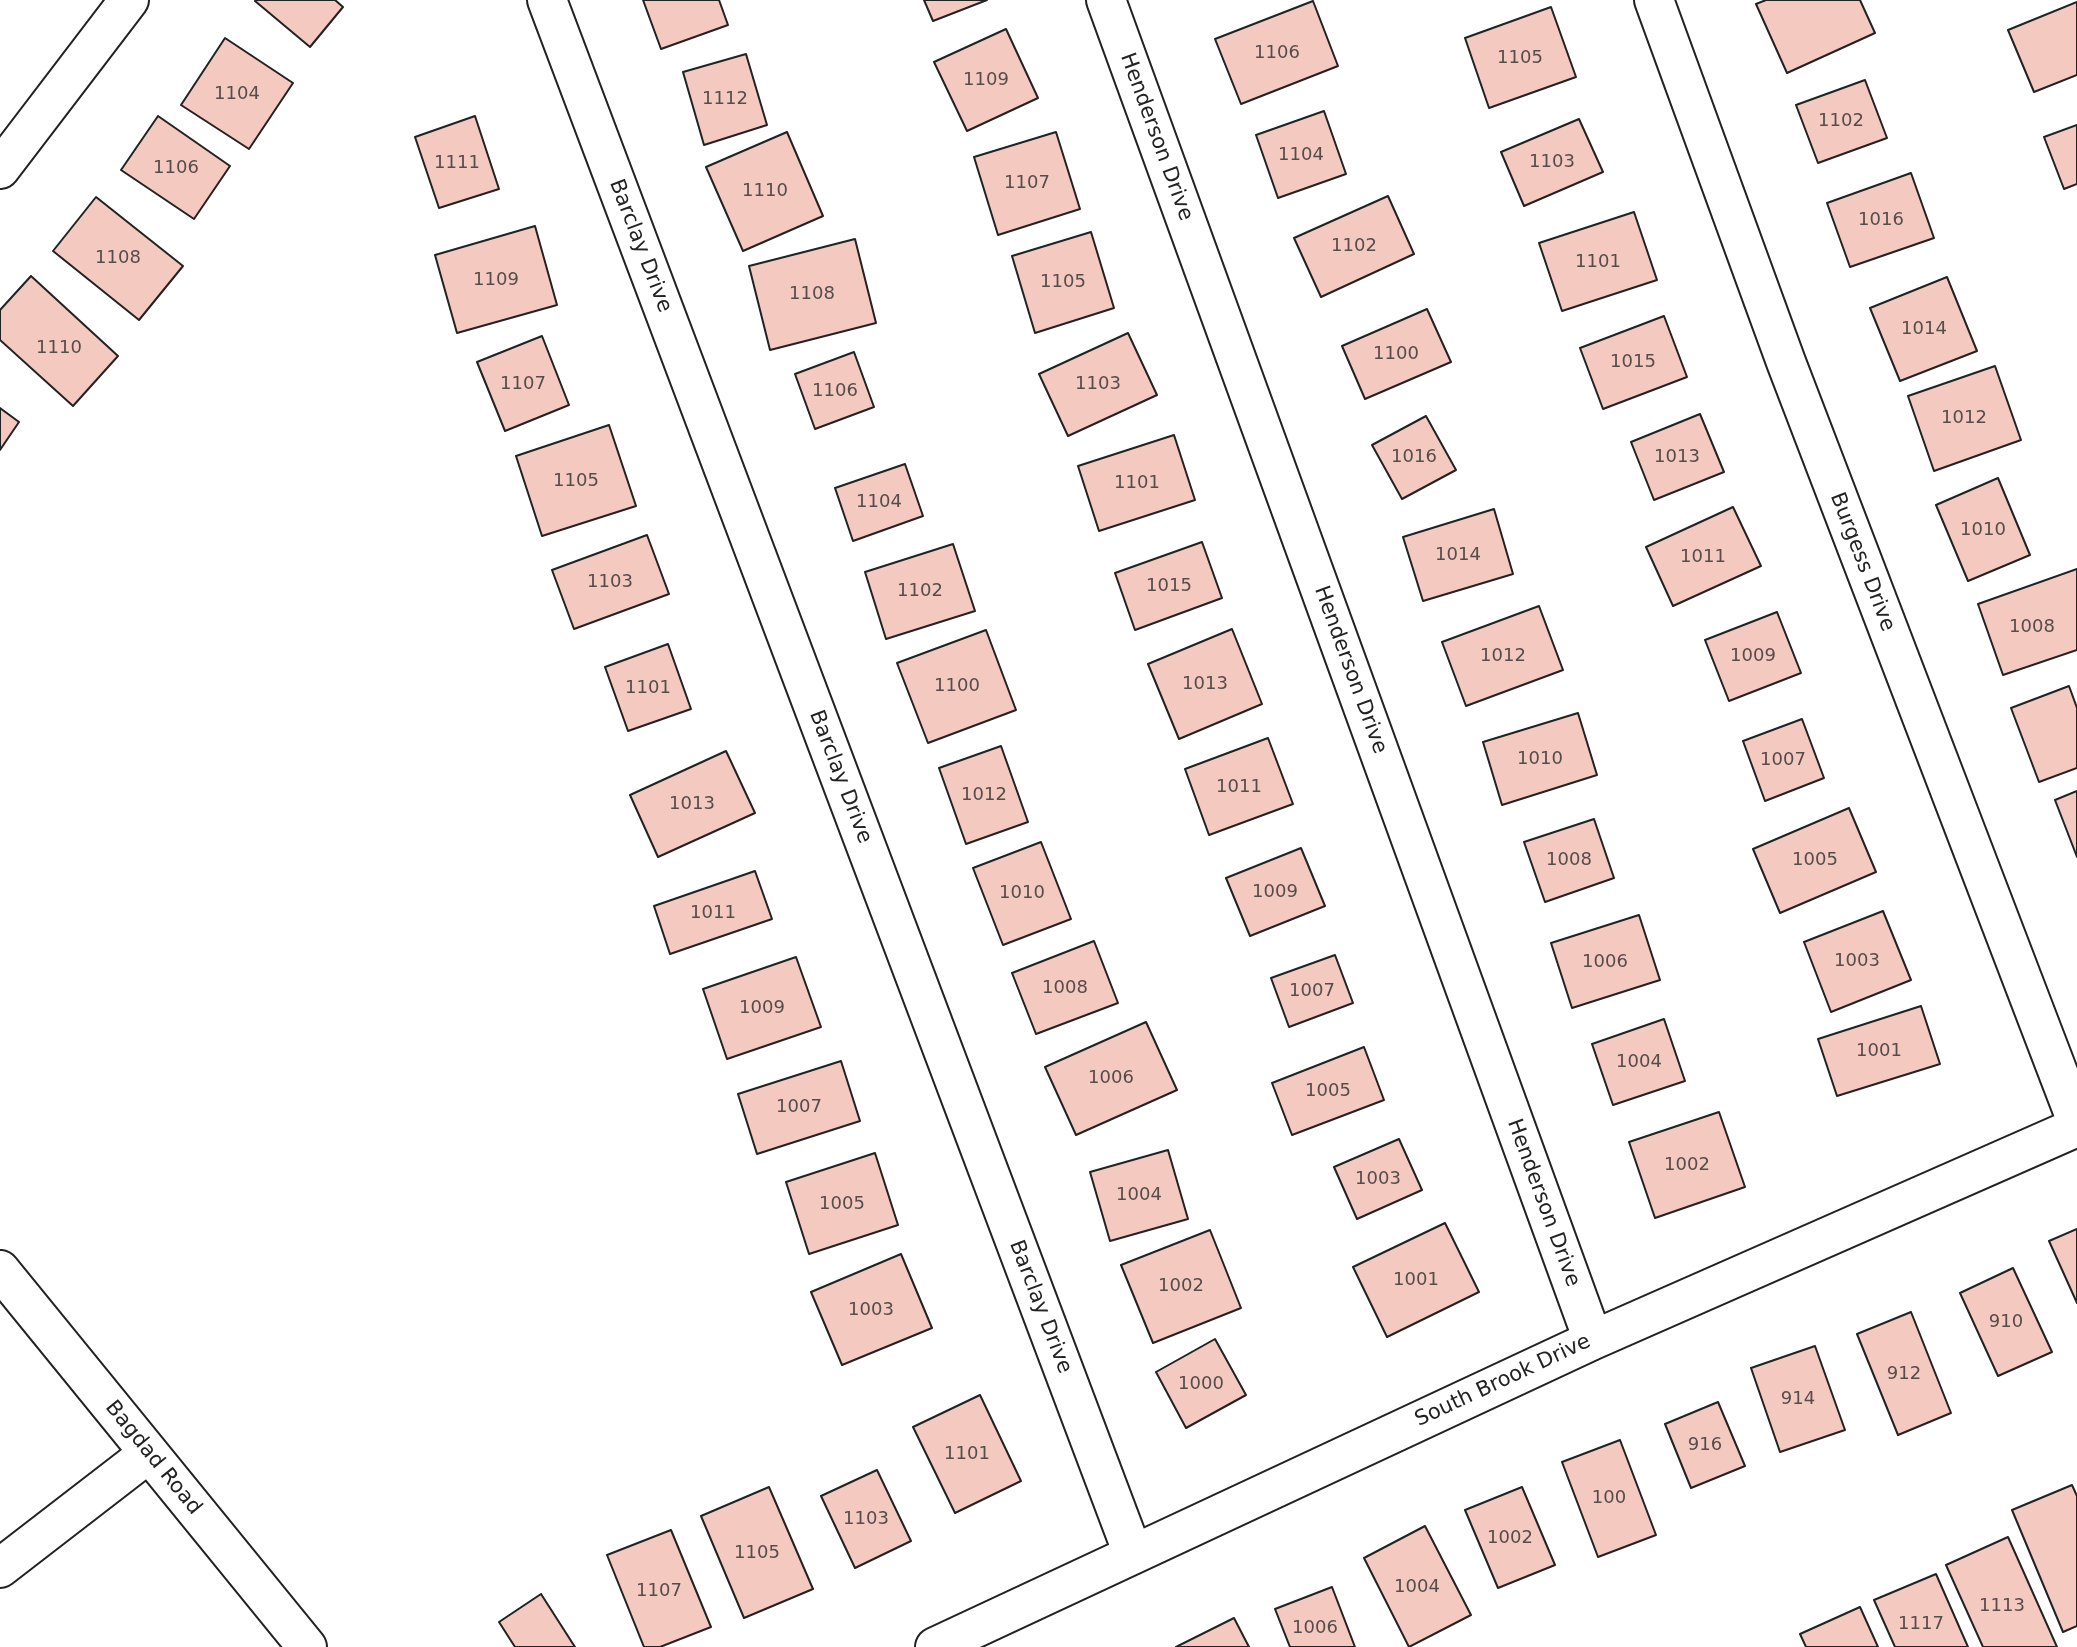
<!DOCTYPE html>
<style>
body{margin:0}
canvas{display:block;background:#fff}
</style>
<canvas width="2077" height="1647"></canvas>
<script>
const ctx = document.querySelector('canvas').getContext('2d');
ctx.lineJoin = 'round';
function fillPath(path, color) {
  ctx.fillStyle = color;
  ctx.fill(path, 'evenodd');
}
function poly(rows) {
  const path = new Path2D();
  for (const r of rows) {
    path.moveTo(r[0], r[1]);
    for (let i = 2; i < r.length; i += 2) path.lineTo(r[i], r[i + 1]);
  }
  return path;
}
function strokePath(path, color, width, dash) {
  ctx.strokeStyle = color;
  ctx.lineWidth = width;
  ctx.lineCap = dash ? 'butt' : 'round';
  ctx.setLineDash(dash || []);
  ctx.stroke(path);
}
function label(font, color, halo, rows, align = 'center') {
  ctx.font = font + ' "DejaVu Sans",sans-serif';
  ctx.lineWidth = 5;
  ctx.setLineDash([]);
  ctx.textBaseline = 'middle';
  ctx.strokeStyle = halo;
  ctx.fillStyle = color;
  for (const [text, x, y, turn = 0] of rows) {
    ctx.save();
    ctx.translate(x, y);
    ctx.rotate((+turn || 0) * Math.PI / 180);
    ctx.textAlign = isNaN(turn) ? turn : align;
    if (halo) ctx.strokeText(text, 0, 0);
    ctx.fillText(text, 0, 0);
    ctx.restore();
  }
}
const building = poly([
 [257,0,335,0,343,7,310,47,255,1,257,0],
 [643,0,719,0,728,25,661,49,643,0],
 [924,0,987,0,933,21,924,0],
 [1766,0,1860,0,1875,33,1787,73,1756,4,1766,0],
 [1313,1,1338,66,1241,104,1215,39,1313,1],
 [2077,2,2077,75,2034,92,2008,30,2077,2],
 [1551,7,1576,77,1489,108,1465,38,1551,7],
 [1006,29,1038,98,967,131,934,62,1006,29],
 [225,38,293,83,249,149,181,105,225,38],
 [746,54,767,125,704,145,683,72,746,54],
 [1865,80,1887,138,1818,163,1796,105,1865,80],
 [1324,111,1346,174,1278,198,1256,135,1324,111],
 [158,116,230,166,194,219,121,170,158,116],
 [475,116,499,189,439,208,415,137,475,116],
 [1579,119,1603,172,1524,206,1501,152,1579,119],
 [2077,125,2077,184,2064,189,2044,137,2077,125],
 [787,132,823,216,743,251,706,167,787,132],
 [1056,132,1080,209,998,235,974,157,1056,132],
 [1911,173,1934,238,1850,267,1827,203,1911,173],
 [1388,196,1414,254,1321,297,1294,238,1388,196],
 [96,197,183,266,139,320,53,251,96,197],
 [1634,212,1657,280,1562,311,1539,243,1634,212],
 [535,226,557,305,457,333,435,255,535,226],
 [1091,232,1114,308,1035,333,1012,256,1091,232],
 [855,239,876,323,770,350,749,266,855,239],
 [31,276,118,356,73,406,0,340,0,310,31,276],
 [1947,277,1977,351,1900,381,1870,308,1947,277],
 [1427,309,1451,362,1365,399,1342,346,1427,309],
 [1664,316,1687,377,1603,409,1580,348,1664,316],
 [1128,333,1157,395,1068,436,1039,374,1128,333],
 [542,336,569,405,505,431,477,362,542,336],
 [854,352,874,407,815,429,795,374,854,352],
 [1995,366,2021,440,1934,471,1908,396,1995,366],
 [0,408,19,422,0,450,0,408],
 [1700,414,1724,472,1654,500,1631,442,1700,414],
 [1426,416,1456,470,1402,499,1372,445,1426,416],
 [609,425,636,506,542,536,516,456,609,425],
 [1174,435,1195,500,1099,531,1078,466,1174,435],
 [905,464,923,516,853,541,835,488,905,464],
 [1998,478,2030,555,1968,581,1936,505,1998,478],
 [1733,507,1761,566,1673,606,1646,547,1733,507],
 [1494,509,1513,574,1423,601,1403,537,1494,509],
 [647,535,669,594,574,629,552,570,647,535],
 [1202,542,1222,598,1135,630,1115,573,1202,542],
 [953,544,975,611,886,639,865,572,953,544],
 [2077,569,2077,650,2003,675,1978,604,2077,569],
 [1539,606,1563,670,1466,706,1442,642,1539,606],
 [1777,612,1801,673,1729,701,1705,640,1777,612],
 [1232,629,1262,704,1179,739,1148,664,1232,629],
 [986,630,1016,710,928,743,897,663,986,630],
 [668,644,691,709,628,731,605,667,668,644],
 [2069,686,2077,708,2077,768,2039,782,2011,708,2069,686],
 [1578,713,1597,775,1502,805,1483,742,1578,713],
 [1802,719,1824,778,1765,801,1743,741,1802,719],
 [1268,738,1293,804,1209,835,1185,769,1268,738],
 [1001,746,1028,822,966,844,939,768,1001,746],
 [726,751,755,813,658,857,630,795,726,751],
 [2077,791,2077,857,2055,800,2077,791],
 [1849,808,1876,872,1780,913,1753,849,1849,808],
 [1594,819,1614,878,1545,902,1524,842,1594,819],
 [1041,842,1071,919,1003,945,973,868,1041,842],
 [1301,848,1325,906,1250,936,1226,878,1301,848],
 [755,871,772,919,670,954,654,906,755,871],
 [1883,911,1911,980,1831,1012,1804,942,1883,911],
 [1639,915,1660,980,1572,1008,1551,943,1639,915],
 [1094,941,1118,1003,1036,1034,1012,973,1094,941],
 [1335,955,1353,1003,1289,1027,1271,978,1335,955],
 [796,957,821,1027,727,1059,703,989,796,957],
 [1921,1006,1940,1064,1837,1096,1818,1039,1921,1006],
 [1664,1019,1685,1081,1613,1105,1592,1044,1664,1019],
 [1146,1022,1177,1090,1076,1135,1045,1067,1146,1022],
 [1364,1047,1384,1100,1292,1135,1272,1083,1364,1047],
 [841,1061,860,1121,757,1154,738,1094,841,1061],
 [1719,1112,1745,1187,1655,1218,1629,1142,1719,1112],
 [1399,1139,1422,1190,1357,1219,1334,1167,1399,1139],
 [1168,1150,1188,1219,1110,1241,1090,1172,1168,1150],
 [875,1153,898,1225,809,1254,786,1182,875,1153],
 [1445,1223,1479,1292,1387,1337,1353,1267,1445,1223],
 [2077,1229,2077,1303,2049,1241,2077,1229],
 [1210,1230,1241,1308,1153,1343,1121,1265,1210,1230],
 [901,1254,932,1328,842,1365,811,1292,901,1254],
 [2013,1268,2052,1352,1998,1376,1960,1293,2013,1268],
 [1911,1312,1951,1413,1898,1435,1857,1334,1911,1312],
 [1215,1339,1246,1395,1186,1428,1156,1372,1215,1339],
 [1815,1346,1845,1430,1780,1452,1751,1368,1815,1346],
 [980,1395,1021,1481,955,1513,913,1427,980,1395],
 [1718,1402,1745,1466,1691,1488,1665,1424,1718,1402],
 [1620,1440,1656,1535,1598,1557,1562,1462,1620,1440],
 [877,1470,911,1541,855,1568,821,1496,877,1470],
 [2072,1485,2077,1496,2077,1626,2063,1632,2012,1510,2072,1485],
 [769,1487,813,1589,744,1618,701,1516,769,1487],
 [1522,1487,1555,1565,1498,1588,1465,1510,1522,1487],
 [1425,1526,1471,1615,1409,1647,1364,1558,1425,1526],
 [671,1530,711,1627,660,1647,644,1647,607,1555,671,1530],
 [2008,1537,2057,1647,1983,1647,1946,1565,2008,1537],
 [1936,1574,1968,1647,1895,1647,1874,1600,1936,1574],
 [1332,1587,1355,1647,1290,1647,1275,1609,1332,1587],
 [541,1594,575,1647,515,1647,499,1622,541,1594],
 [1860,1607,1878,1647,1806,1647,1800,1634,1860,1607],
 [1234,1618,1249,1647,1176,1647,1234,1618]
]);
fillPath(building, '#f3c9c0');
strokePath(building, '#222', 2);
const minor = poly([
 [547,0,1133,1554],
 [1106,0,1593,1340],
 [1654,0,1786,362,2077,1122],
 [0,169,129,0],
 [0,1270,307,1647],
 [0,1568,149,1453],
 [935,1647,1593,1340,2077,1127]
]);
strokePath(minor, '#222', 42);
strokePath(minor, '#fff', 38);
label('18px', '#564c4a', null, [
 ["1106",1277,53],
 ["1105",1520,58],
 ["1109",986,80],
 ["1104",237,94],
 ["1112",725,99],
 ["1102",1841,121],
 ["1104",1301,155],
 ["1103",1552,162],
 ["1111",457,163],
 ["1106",176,168],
 ["1107",1027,183],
 ["1110",765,191],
 ["1016",1881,220],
 ["1102",1354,246],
 ["1108",118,258],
 ["1101",1598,262],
 ["1109",496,280],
 ["1105",1063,282],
 ["1108",812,294],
 ["1014",1924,329],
 ["1110",59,348],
 ["1100",1396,354],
 ["1015",1633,362],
 ["1107",523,384],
 ["1103",1098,384],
 ["1106",835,391],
 ["1012",1964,418],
 ["1016",1414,457],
 ["1013",1677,457],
 ["1105",576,481],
 ["1101",1137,483],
 ["1104",879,502],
 ["1010",1983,530],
 ["1014",1458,555],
 ["1011",1703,557],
 ["1103",610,582],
 ["1015",1169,586],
 ["1102",920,591],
 ["1008",2032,627],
 ["1012",1503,656],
 ["1009",1753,656],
 ["1013",1205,684],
 ["1100",957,686],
 ["1101",648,688],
 ["1010",1540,759],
 ["1007",1783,760],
 ["1011",1239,787],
 ["1012",984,795],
 ["1013",692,804],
 ["1008",1569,860],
 ["1005",1815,860],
 ["1009",1275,892],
 ["1010",1022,893],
 ["1011",713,913],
 ["1003",1857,961],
 ["1006",1605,962],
 ["1008",1065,988],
 ["1007",1312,991],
 ["1009",762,1008],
 ["1001",1879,1051],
 ["1004",1639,1062],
 ["1006",1111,1078],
 ["1005",1328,1091],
 ["1007",799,1107],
 ["1002",1687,1165],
 ["1003",1378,1179],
 ["1004",1139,1195],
 ["1005",842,1204],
 ["1001",1416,1280],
 ["1002",1181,1286],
 ["1003",871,1310],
 ["910",2006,1322],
 ["912",1904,1374],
 ["1000",1201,1384],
 ["914",1798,1399],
 ["916",1705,1445],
 ["1101",967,1454],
 ["100",1609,1498],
 ["1103",866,1519],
 ["1002",1510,1538],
 ["1105",757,1553],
 ["1004",1417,1587],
 ["1107",659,1591],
 ["1113",2002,1606],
 ["1117",1921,1624],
 ["1006",1315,1628]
]);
label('21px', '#222', '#fff', [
 ["Henderson Drive",1156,137,70],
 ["Barclay Drive",640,246,69],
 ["Burgess Drive",1862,562,69],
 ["Henderson Drive",1350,670,70],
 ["Barclay Drive",840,777,69],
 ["Henderson Drive",1543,1203,70],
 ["Barclay Drive",1040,1307,69],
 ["South Brook Drive",1503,1381,-25],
 ["Bagdad Road",153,1458,51]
]);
</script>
